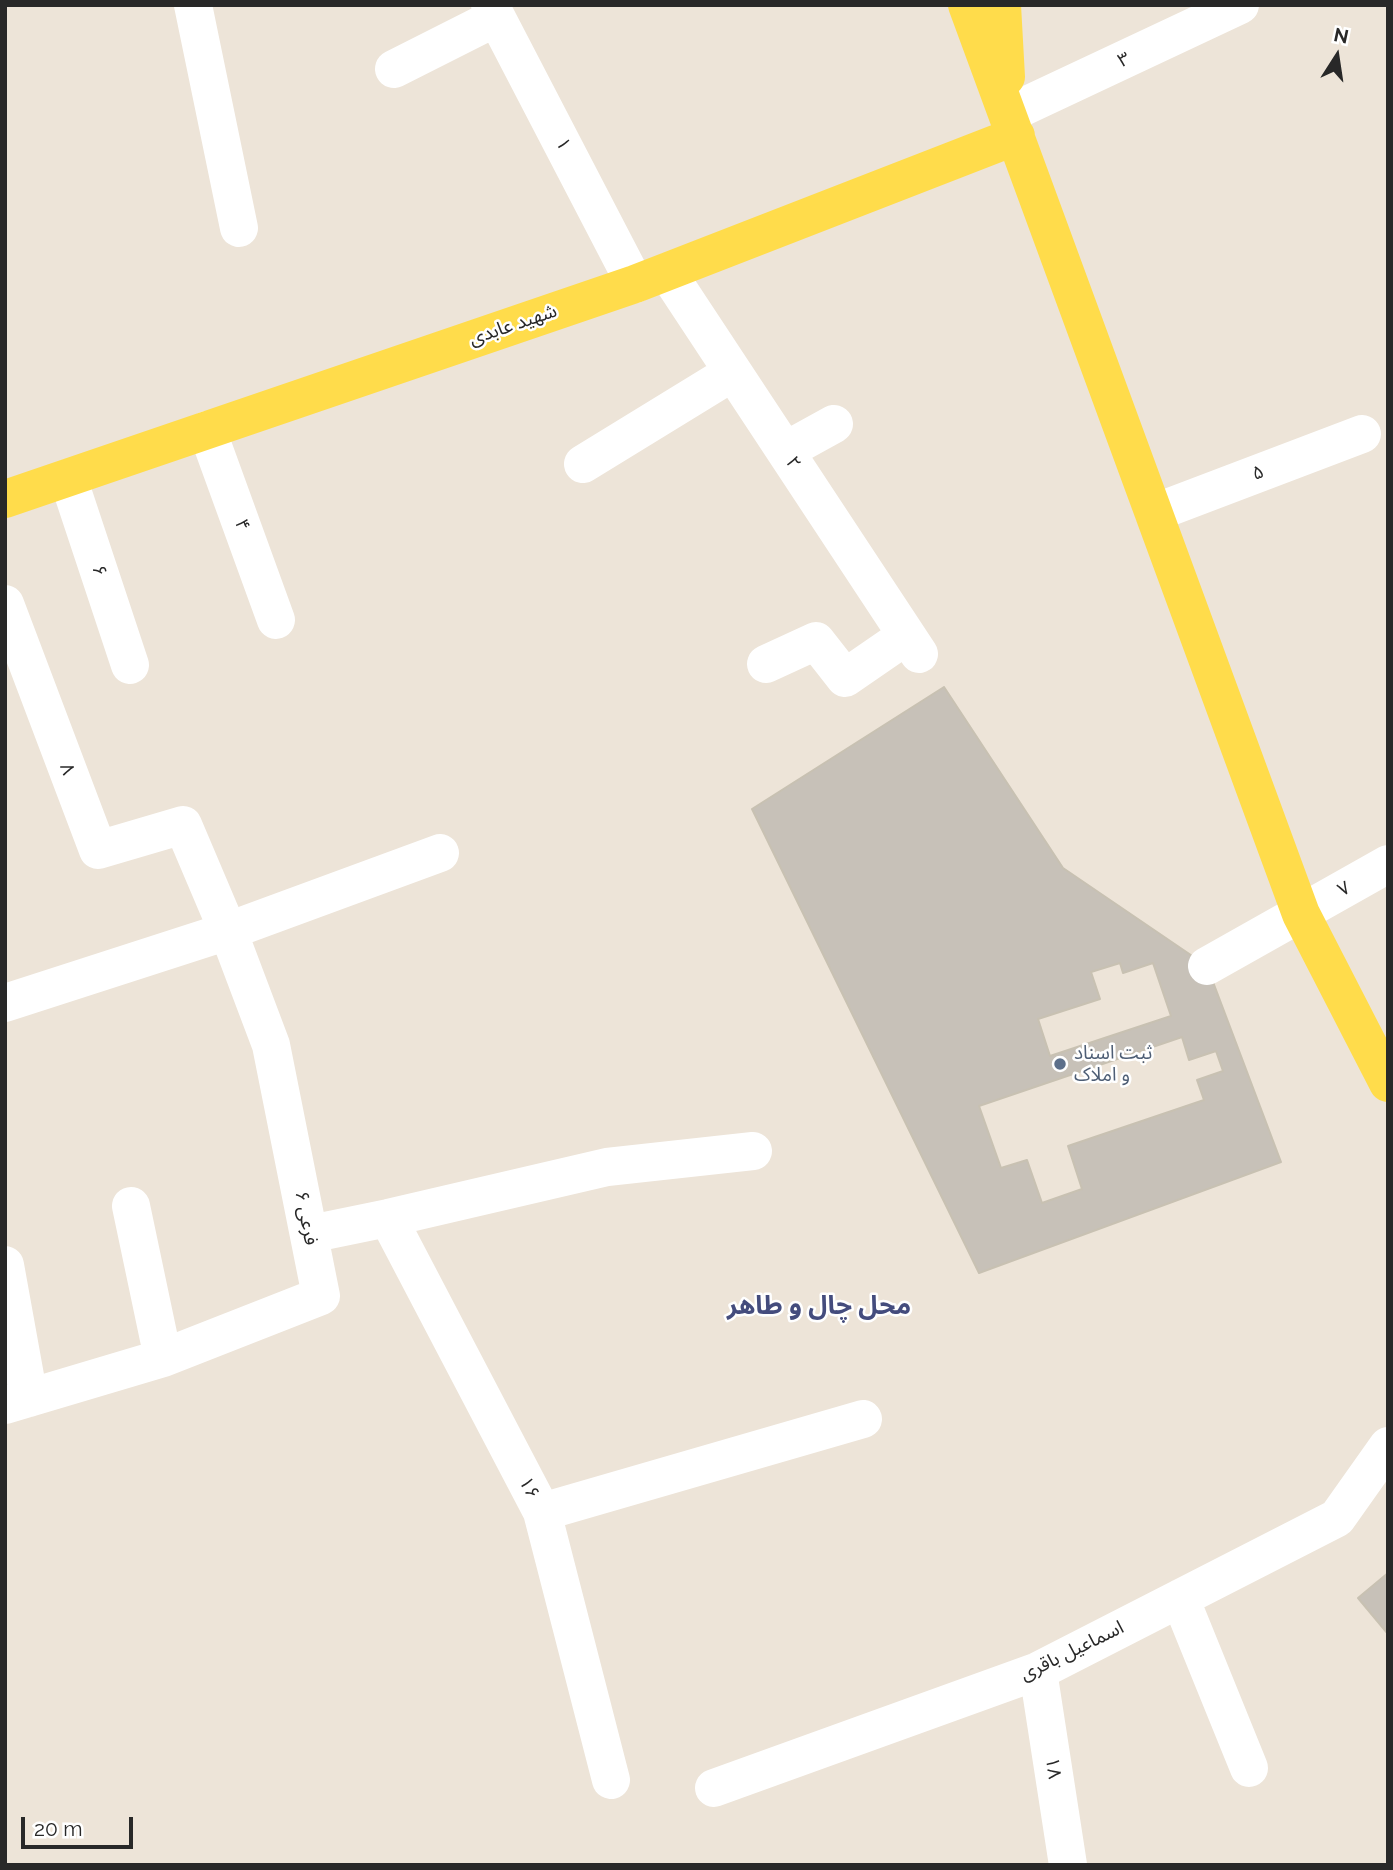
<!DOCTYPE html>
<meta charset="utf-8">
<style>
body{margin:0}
#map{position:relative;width:1393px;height:1870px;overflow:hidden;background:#ede4d8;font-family:Raleway,sans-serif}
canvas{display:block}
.frame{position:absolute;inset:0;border:7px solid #282828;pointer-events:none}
.north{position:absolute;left:1302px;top:21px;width:70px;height:70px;-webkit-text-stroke:5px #fff;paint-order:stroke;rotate:12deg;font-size:19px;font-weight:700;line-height:28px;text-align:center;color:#282828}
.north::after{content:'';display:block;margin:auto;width:24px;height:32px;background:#282828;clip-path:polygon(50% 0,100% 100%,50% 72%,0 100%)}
.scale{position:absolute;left:21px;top:1817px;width:112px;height:32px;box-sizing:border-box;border:4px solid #282828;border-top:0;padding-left:9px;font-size:21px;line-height:24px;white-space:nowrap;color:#282828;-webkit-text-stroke:5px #fff;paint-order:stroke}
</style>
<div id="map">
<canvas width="1393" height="1870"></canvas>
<div class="frame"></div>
<div class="north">N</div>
<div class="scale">20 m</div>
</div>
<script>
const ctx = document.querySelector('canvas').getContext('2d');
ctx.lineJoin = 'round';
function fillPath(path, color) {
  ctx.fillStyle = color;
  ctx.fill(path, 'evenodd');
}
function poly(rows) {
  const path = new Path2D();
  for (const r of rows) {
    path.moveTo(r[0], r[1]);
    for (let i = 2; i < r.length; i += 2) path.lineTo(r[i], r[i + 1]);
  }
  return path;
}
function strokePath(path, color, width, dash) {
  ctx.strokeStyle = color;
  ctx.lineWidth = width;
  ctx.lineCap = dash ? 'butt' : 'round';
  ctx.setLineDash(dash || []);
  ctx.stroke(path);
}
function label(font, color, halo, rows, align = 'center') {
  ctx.font = font + ' Raleway,"Noto Sans Arabic",sans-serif';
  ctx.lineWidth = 5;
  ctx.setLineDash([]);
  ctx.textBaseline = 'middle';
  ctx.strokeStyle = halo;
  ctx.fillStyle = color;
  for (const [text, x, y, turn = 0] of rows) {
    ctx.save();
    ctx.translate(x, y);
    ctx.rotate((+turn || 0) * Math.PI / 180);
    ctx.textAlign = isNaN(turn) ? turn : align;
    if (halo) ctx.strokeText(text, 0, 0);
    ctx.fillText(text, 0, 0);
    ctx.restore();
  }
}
const building = poly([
 [944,687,1063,868,1207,966,1281,1162,979,1273,752,809,944,687],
 [1120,963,1123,973,1153,963,1171,1016,1050,1056,1038,1019,1100,999,1091,972,1120,963],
 [1182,1037,1189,1060,1216,1051,1223,1071,1197,1080,1204,1100,1068,1146,1082,1189,1042,1203,1027,1160,1001,1168,979,1106,1182,1037],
 [1388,1573,1388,1634,1358,1598,1388,1573]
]);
fillPath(building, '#c7c1b8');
strokePath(building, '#c8c1b2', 2);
strokePath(poly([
 [193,5,239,228],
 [490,5,635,284],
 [394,69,495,18],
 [1008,114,1240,5],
 [667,272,919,654],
 [207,430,276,620],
 [785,451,834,424],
 [583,464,733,372],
 [68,478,130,665],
 [1154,513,1362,434],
 [5,604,98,850,183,825,228,931,271,1045,321,1296,163,1358,5,1405],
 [766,664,816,641,845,678,906,636],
 [1207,966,1388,864],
 [5,1003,228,931,440,853],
 [131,1206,163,1358],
 [388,1218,542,1512,611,1780],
 [310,1234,388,1218,607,1167,753,1151],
 [5,1265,29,1398],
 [542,1512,863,1419],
 [1180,1598,1249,1768],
 [1038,1671,1068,1865],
 [714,1788,1038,1671,1337,1518,1388,1446]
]), '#fff', 38);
strokePath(poly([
 [967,5,1301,914,1388,1083],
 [1002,5,1006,77],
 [5,499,635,284,1016,136]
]), '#ffdc4b', 38);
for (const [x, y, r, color] of [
 [1060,1064,7,"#5c6f8a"]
]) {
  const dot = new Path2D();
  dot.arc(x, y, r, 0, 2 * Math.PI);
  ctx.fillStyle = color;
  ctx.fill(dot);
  strokePath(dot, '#fff', 2.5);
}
label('19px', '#282828', '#fff', [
 ["۳",1124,60,-25],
 ["۱",563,144,62],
 ["شهید عابدی",513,325,-19],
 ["۲",793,463,57],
 ["۵",1258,473,-21],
 ["۴",242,525,70],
 ["۶",99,571,72],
 ["۸",67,769,69],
 ["۷",1344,889,-30],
 ["فرعی ۶",306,1218,79],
 ["۱۶",529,1488,62],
 ["اسماعیل باقری",1072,1651,-26],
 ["۱۸",1053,1768,81]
]);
label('19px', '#4e5e75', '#fff', [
 ["ثبت اسناد",1074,1053],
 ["و املاک",1074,1075]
], 'left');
label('bold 26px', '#444c7d', '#fff', [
 ["محل چال و طاهر",819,1306]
]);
</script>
